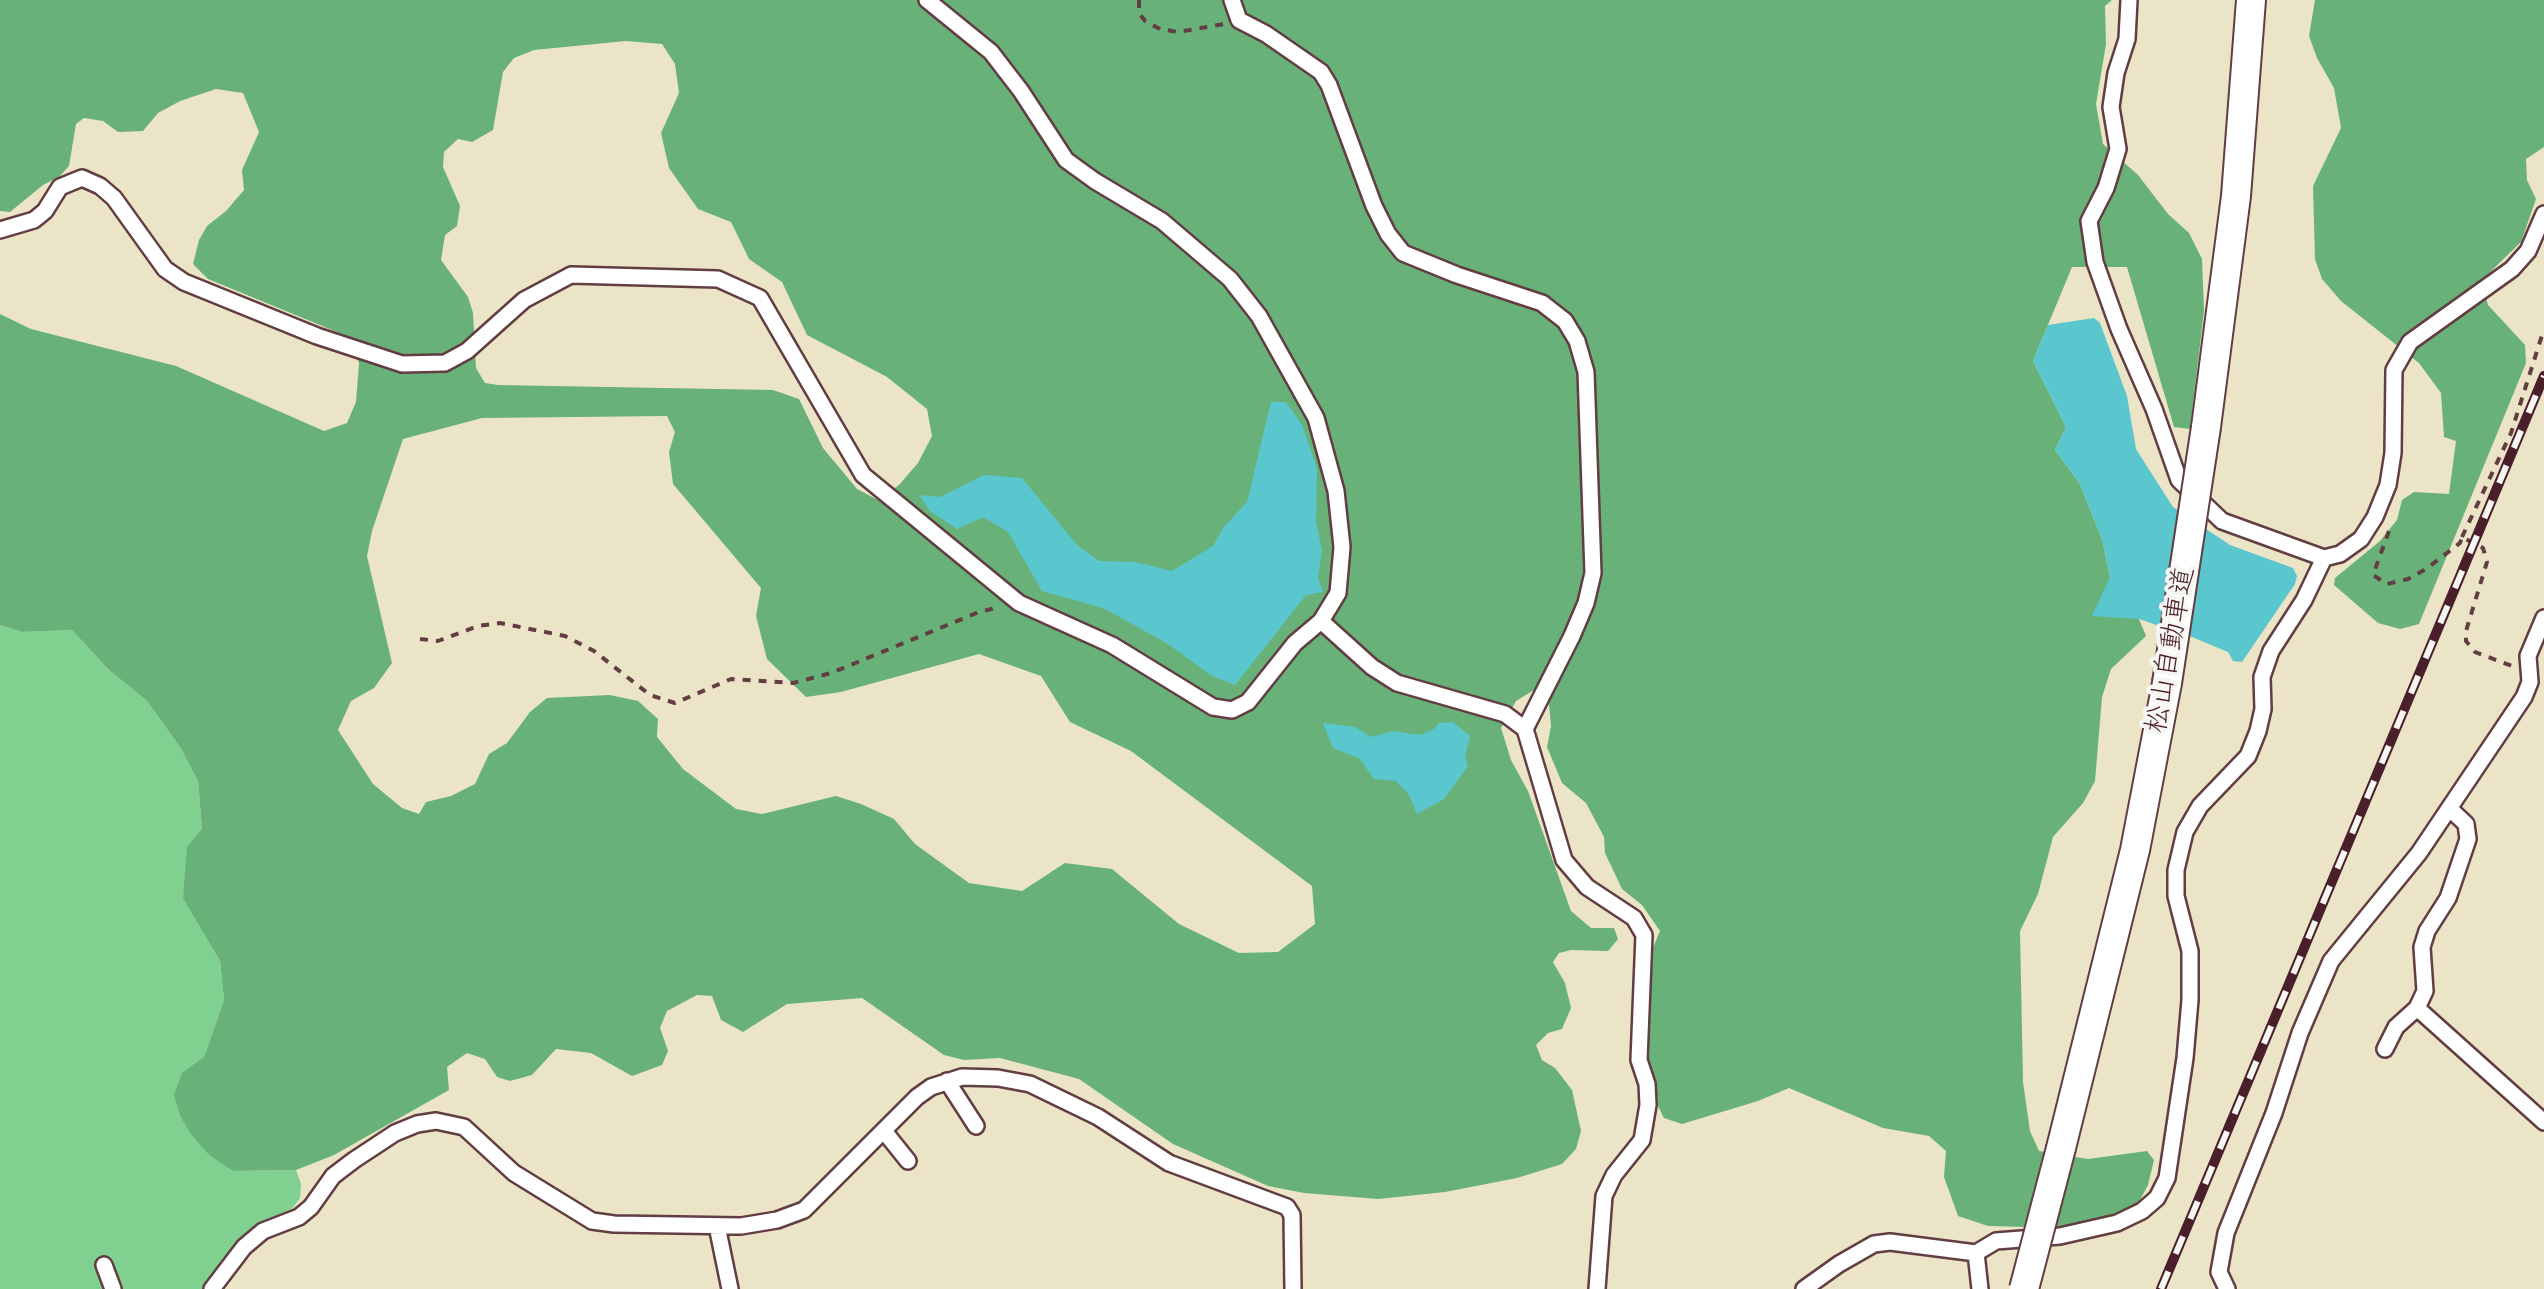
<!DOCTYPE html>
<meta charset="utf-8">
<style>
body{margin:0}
canvas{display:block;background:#ebe4c6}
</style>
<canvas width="2544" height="1289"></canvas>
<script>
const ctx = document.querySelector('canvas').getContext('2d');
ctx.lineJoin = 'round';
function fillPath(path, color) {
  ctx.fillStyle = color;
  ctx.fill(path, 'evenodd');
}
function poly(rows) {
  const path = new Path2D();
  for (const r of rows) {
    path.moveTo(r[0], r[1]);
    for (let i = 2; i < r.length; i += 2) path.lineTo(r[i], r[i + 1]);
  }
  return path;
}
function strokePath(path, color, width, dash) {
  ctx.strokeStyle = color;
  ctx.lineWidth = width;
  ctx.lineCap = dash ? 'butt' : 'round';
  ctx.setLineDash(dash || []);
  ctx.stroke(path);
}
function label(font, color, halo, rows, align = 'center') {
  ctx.font = font + ' "Shantell Sans","Klee One",sans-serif';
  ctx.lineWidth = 8;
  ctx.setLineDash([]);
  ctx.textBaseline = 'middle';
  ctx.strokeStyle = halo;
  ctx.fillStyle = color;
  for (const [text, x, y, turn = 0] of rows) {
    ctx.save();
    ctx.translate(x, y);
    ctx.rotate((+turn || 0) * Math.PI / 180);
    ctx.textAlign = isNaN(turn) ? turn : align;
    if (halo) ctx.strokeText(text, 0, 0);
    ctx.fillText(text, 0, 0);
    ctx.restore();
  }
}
fillPath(poly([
 [0,625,22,632,72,630,109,670,147,701,180,747,198,781,202,829,183,897,220,961,224,1000,204,1057,175,1095,180,1116,210,1156,233,1171,296,1170,301,1184,300,1198,292,1209,259,1222,249,1230,219,1264,203,1289,0,1289]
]), '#80d090');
fillPath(poly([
 [0,0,2112,0,2105,6,2106,44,2096,104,2103,144,2138,175,2168,214,2189,233,2202,259,2204,311,2190,429,2174,427,2127,267,2072,267,2033,361,2066,427,2055,450,2080,484,2102,539,2110,577,2139,619,2146,636,2111,669,2102,697,2095,781,2083,803,2053,837,2038,894,2020,931,2023,1082,2030,1131,2039,1151,2088,1159,2147,1151,2154,1160,2148,1185,2139,1202,2116,1215,2067,1228,1988,1226,1958,1216,1944,1177,1946,1151,1929,1136,1883,1128,1789,1088,1758,1101,1682,1124,1664,1118,1657,1104,1648,1056,1652,950,1660,931,1642,905,1622,889,1605,853,1604,837,1586,803,1562,783,1547,747,1551,726,1548,693,1539,687,1516,701,1501,728,1511,760,1528,791,1571,911,1591,928,1614,928,1618,939,1608,951,1571,950,1559,953,1553,962,1565,983,1571,1008,1562,1029,1548,1033,1536,1045,1542,1060,1555,1068,1572,1090,1581,1131,1576,1149,1562,1164,1517,1178,1445,1192,1378,1199,1304,1193,1268,1186,1173,1144,1079,1079,1000,1058,964,1060,944,1055,862,998,787,1004,743,1032,721,1020,712,996,697,995,667,1011,660,1028,668,1051,662,1065,632,1076,591,1053,556,1049,532,1075,510,1081,497,1077,485,1059,467,1053,447,1067,449,1090,334,1155,296,1170,233,1171,210,1156,191,1134,180,1116,174,1095,182,1073,204,1057,224,1000,220,961,183,898,187,847,202,829,198,781,180,747,147,701,109,670,72,630,22,632,0,625,0,314,31,329,176,366,324,431,347,423,356,402,359,363,349,337,208,279,193,264,199,240,207,226,226,211,244,190,242,170,259,132,243,93,216,89,180,101,158,113,143,131,118,132,103,121,84,118,76,124,69,166,59,177,43,185,10,212,0,211],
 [626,41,662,44,675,64,679,93,661,133,669,168,698,209,731,222,749,259,782,282,807,335,887,377,927,409,932,436,918,463,899,485,878,500,857,489,823,448,799,399,773,390,498,385,485,383,476,368,473,313,468,297,441,260,445,235,457,226,460,206,443,167,444,152,458,139,472,142,493,130,503,72,514,58,534,50],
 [667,416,675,432,669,452,673,484,761,588,756,616,767,659,806,697,841,692,979,654,1041,676,1070,722,1131,751,1312,886,1315,924,1278,952,1239,953,1179,924,1112,869,1065,863,1022,891,969,883,915,844,894,819,861,804,836,796,762,814,736,809,683,769,657,737,658,719,638,701,610,695,547,698,530,712,507,743,489,754,475,784,451,796,426,802,419,814,402,808,373,784,338,730,351,701,374,688,392,663,367,556,372,531,403,439,482,418],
 [2315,0,2544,0,2544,147,2526,159,2527,180,2536,199,2521,242,2481,281,2488,305,2525,345,2526,363,2419,624,2400,629,2378,623,2334,585,2335,578,2380,541,2397,520,2402,500,2414,492,2449,494,2456,441,2444,437,2441,393,2419,363,2341,301,2322,279,2315,259,2313,186,2341,128,2334,88,2317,58,2309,36]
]), '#68b27a');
fillPath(poly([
 [2094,318,2100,323,2127,396,2136,449,2173,507,2230,545,2293,568,2297,576,2295,584,2242,662,2233,661,2228,652,2192,637,2139,619,2092,616,2110,577,2102,539,2080,484,2055,450,2066,427,2033,361,2048,325],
 [1271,402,1286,402,1302,425,1317,468,1316,521,1322,551,1318,578,1323,592,1306,595,1235,685,1212,676,1168,644,1103,608,1042,591,1008,532,983,517,957,529,930,511,919,495,940,497,984,475,1022,478,1077,545,1099,561,1135,562,1172,571,1213,546,1224,527,1247,502],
 [1453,722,1470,736,1465,757,1468,766,1444,799,1417,814,1409,795,1396,781,1374,779,1359,758,1333,748,1323,723,1355,727,1371,737,1393,731,1420,735,1434,729,1439,723]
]), '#5ac7ce');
const street = poly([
 [1232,0,1239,20,1266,34,1321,72,1329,85,1374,206,1388,234,1403,253,1457,275,1542,303,1565,321,1577,341,1586,372,1593,573,1586,603,1572,636,1525,729],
 [2129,0,2127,39,2116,73,2111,107,2118,149,2106,188,2089,221,2095,262,2119,329,2154,409,2179,480,2222,521,2324,558,2340,554,2361,539,2375,517,2388,485,2393,453,2394,370,2410,342,2512,269,2528,251,2544,214],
 [0,230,34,220,45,211,60,187,82,178,100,186,114,198,165,269,184,282,317,336,402,364,445,363,467,351,524,300,571,275,718,279,760,298,863,475,1019,603,1112,645,1213,707,1232,710,1248,702,1295,643,1321,621,1338,593,1342,547,1336,491,1316,418,1259,316,1230,279,1162,221,1095,181,1066,160,1021,91,991,52,927,0],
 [1321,621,1372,667,1397,683,1505,714,1525,729,1564,860,1587,887,1634,918,1644,935,1639,1060,1647,1084,1648,1105,1642,1140,1614,1175,1604,1196,1597,1289],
 [2417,1008,2544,1122],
 [2385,1049,2396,1027,2417,1008,2425,991,2422,947,2427,931,2448,898,2468,839,2466,824,2450,809],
 [947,1081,976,1126],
 [884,1131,908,1161],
 [717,1226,730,1289],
 [1976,1253,1980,1289],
 [104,1265,113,1289],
 [212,1289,244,1247,263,1231,299,1217,311,1207,333,1176,354,1160,395,1133,417,1124,436,1121,464,1127,514,1173,592,1221,614,1224,741,1226,777,1220,804,1210,917,1097,931,1087,962,1077,998,1078,1030,1084,1098,1117,1169,1163,1287,1207,1292,1215,1293,1289],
 [1804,1289,1839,1264,1874,1244,1890,1242,1976,1253,1996,1241,2060,1236,2117,1223,2142,1211,2157,1198,2167,1178,2185,1058,2190,1000,2190,951,2176,896,2176,870,2185,832,2200,806,2248,756,2258,731,2263,709,2262,677,2271,651,2304,600,2324,558],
 [2227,1289,2219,1272,2226,1233,2274,1113,2300,1033,2331,961,2419,853,2524,697,2530,682,2528,656,2544,618]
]);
const highway = poly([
 [2206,427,2236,196,2251,0],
 [2061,1148,2135,850,2167,683]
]);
strokePath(street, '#623d42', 20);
strokePath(highway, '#623d42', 32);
strokePath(poly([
 [1139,0,1139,13,1145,21,1160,29,1178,32,1224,24],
 [2389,531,2373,575,2387,584,2408,579,2426,569,2460,543,2462,537,2483,548,2487,562,2466,631,2466,641,2475,652,2512,666],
 [2462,537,2511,433,2544,329],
 [420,639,438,641,478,626,500,623,565,636,594,651,650,695,675,703,731,679,793,683,831,673,979,612,1000,607]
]), '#623d42', 4, [8, 8]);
strokePath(street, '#fff', 15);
strokePath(highway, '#fff', 28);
const rail = poly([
 [2161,1289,2544,376]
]);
strokePath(rail, '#4a1f2b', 10);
strokePath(rail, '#f6f6f2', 6, [19]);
const highwayBridge = poly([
 [2167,683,2206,427],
 [2024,1289,2061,1148]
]);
strokePath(highwayBridge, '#623d42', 32, []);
strokePath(highwayBridge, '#fff', 28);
label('28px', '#4a1f2b', '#f6f6f2', [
 ["松山自動車道",2171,650,-80]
]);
</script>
